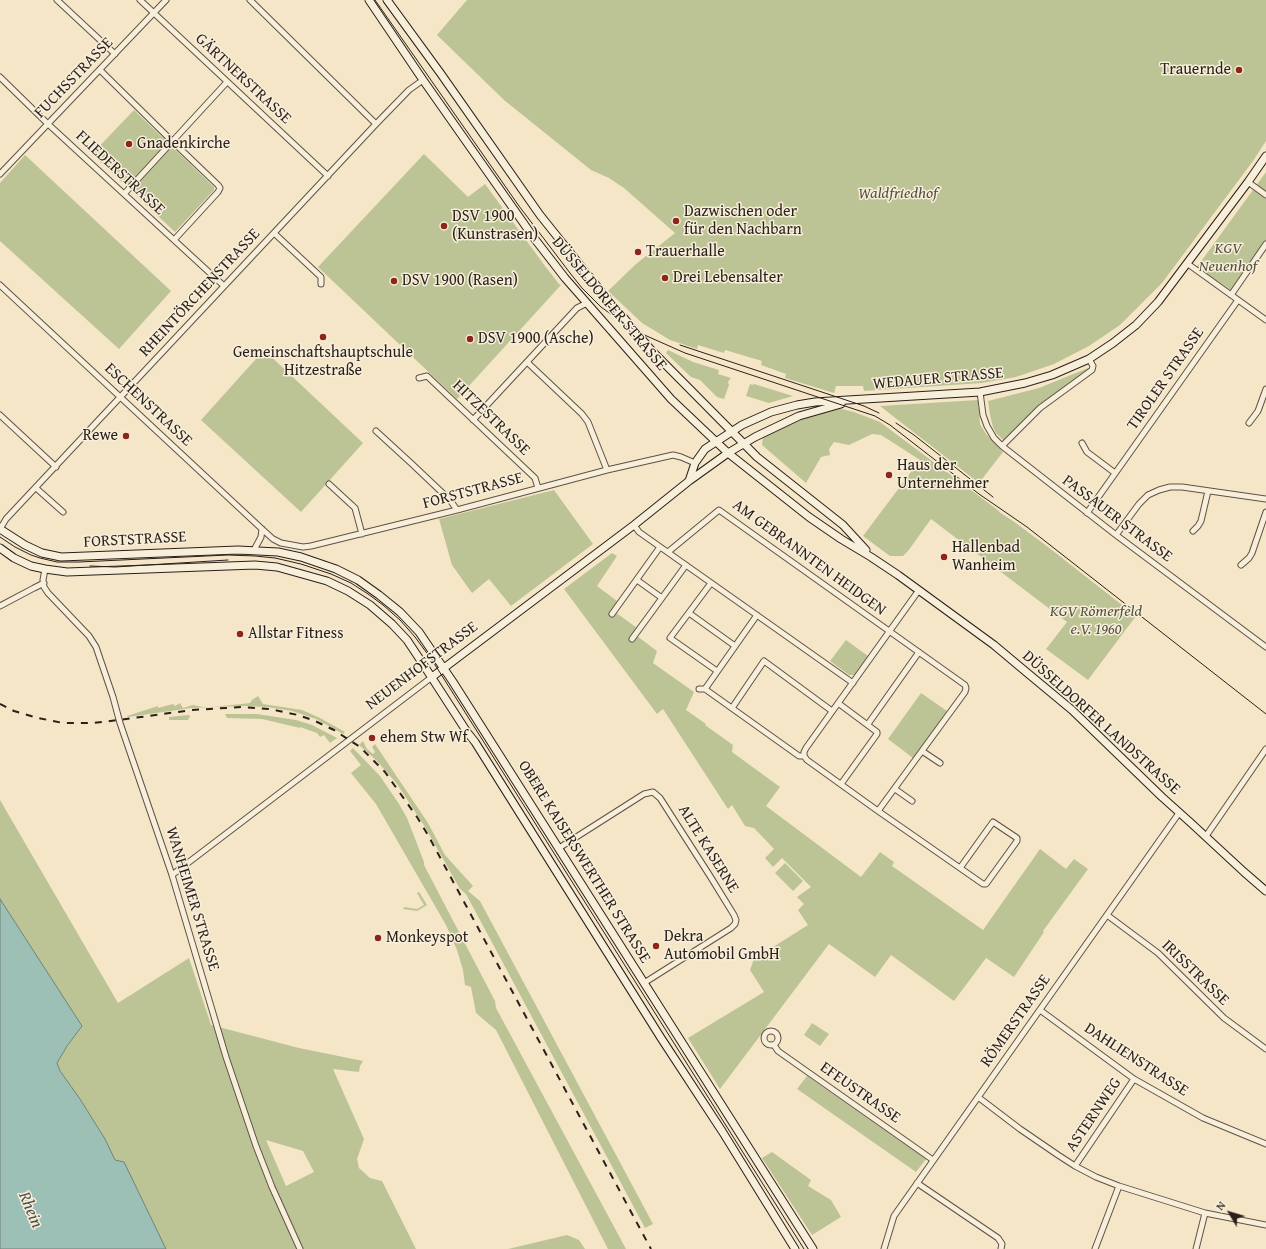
<!DOCTYPE html>
<meta charset="utf-8">
<style>
body{margin:0}
#map{position:relative;width:1266px;height:1249px;overflow:hidden;background:#f5e6c8;font-family:"Gentium Book Plus",serif}
canvas{display:block}
.north{position:absolute;left:1210px;top:1193px;width:40px;height:40px;-webkit-text-stroke:3px #f8efdb;paint-order:stroke;rotate:308deg;font-size:11px;font-weight:700;line-height:16px;text-align:center;color:#2b1f1a}
.north::after{content:'';display:block;margin:auto;width:14px;height:18px;background:#2b1f1a;clip-path:polygon(50% 0,100% 100%,50% 72%,0 100%)}
</style>
<div id="map">
<canvas width="1266" height="1249"></canvas>
<div class="north">N</div>
</div>
<script>
const ctx = document.querySelector('canvas').getContext('2d');
ctx.lineJoin = 'round';
function fillPath(path, color) {
  ctx.fillStyle = color;
  ctx.fill(path, 'evenodd');
}
function poly(rows) {
  const path = new Path2D();
  for (const r of rows) {
    if (r.length === 3) {
      path.moveTo(r[0] + r[2], r[1]);
      path.arc(r[0], r[1], r[2], 0, 2 * Math.PI);
      continue;
    }
    path.moveTo(r[0], r[1]);
    for (let i = 2; i < r.length; i += 2) path.lineTo(r[i], r[i + 1]);
  }
  return path;
}
function strokePath(path, color, width, dash) {
  ctx.strokeStyle = color;
  ctx.lineWidth = width;
  ctx.lineCap = dash ? 'butt' : 'round';
  ctx.setLineDash(dash || []);
  ctx.stroke(path);
}
function label(font, color, halo, rows, align = 'center') {
  ctx.font = font + ' "Gentium Book Plus",serif';
  ctx.lineWidth = 3;
  ctx.setLineDash([]);
  ctx.textBaseline = 'middle';
  ctx.strokeStyle = halo;
  ctx.fillStyle = color;
  for (const [text, x, y, turn = 0] of rows) {
    ctx.save();
    ctx.translate(x, y);
    ctx.rotate((+turn || 0) * Math.PI / 180);
    ctx.textAlign = isNaN(turn) ? turn : align;
    if (halo) ctx.strokeText(text, 0, 0);
    ctx.fillText(text, 0, 0);
    ctx.restore();
  }
}
fillPath(poly([
 [467,0,1266,0,1266,141,1253,161,1162,283,1120,325,1089,346,1054,364,1016,377,982,383,864,391,863,386,836,386,834,393,785,378,786,374,761,365,762,361,725,350,724,353,698,345,697,349,670,340,642,323,608,291,636,264,675,233,624,188,609,178,591,170,504,100,437,35],
 [134,110,214,187,214,190,175,232,92,154],
 [424,154,468,197,485,184,545,266,559,284,561,285,457,399,318,267],
 [25,155,171,291,119,349,0,241,0,183],
 [1266,172,1266,240,1231,290,1197,267],
 [264,350,363,443,301,512,201,420],
 [668,350,693,362,719,370,718,374,731,378,728,382,729,385,724,399,717,397,700,380,691,377,666,353],
 [1088,368,1090,368,1037,407,1004,441,996,433,993,427,990,415,988,401,1039,388],
 [750,384,753,385,754,384,793,396,769,403,746,396],
 [978,400,980,424,986,434,1003,452,979,483,880,406],
 [838,408,854,412,880,422,896,434,999,511,999,512,1013,521,1048,547,1136,616,1088,680,1046,649,1067,622,931,519,908,551,903,556,890,556,863,536,920,460,881,435,872,434,849,445,834,442,829,449,830,455,821,457,806,483,762,445,763,437,773,432,820,412,829,411],
 [554,490,593,544,511,606,489,579,472,593,452,565,439,519],
 [612,553,617,556,597,586,617,601,615,612,637,628,637,636,657,651,653,663,694,692,686,710,706,724,705,725,733,745,732,752,780,787,766,806,861,877,880,852,894,862,892,866,983,930,1040,849,1066,869,1074,859,1088,869,1043,931,1044,932,1014,977,986,958,954,1001,891,955,875,977,829,944,720,1089,688,1038,764,992,750,970,754,959,808,925,798,910,804,904,797,897,811,887,782,858,773,867,765,858,774,849,754,828,745,826,732,805,728,809,663,709,657,714,564,589],
 [846,640,868,656,854,675,849,675,830,661],
 [921,693,947,711,913,758,888,739],
 [258,696,263,704,302,710,320,718,345,732,343,734,316,719,292,711,267,707,242,706,191,708,128,717,127,716,158,706,158,708,173,704,175,706,180,703,183,708,193,705,203,707,214,707,250,703,252,700],
 [225,714,257,714,296,720,312,725,337,738,330,743,324,735,320,737,317,733,300,727,300,728,262,719,227,718],
 [189,715,190,716,188,720,169,720,169,717],
 [363,741,367,749,373,754,375,752,372,747,375,744,428,823,445,855,473,886,468,891,480,901,653,1224,645,1228,466,894,460,889,425,827,397,784,376,760,359,745],
 [353,748,380,776,399,804,407,818,424,862,424,865,495,1001,496,1008,626,1249,608,1249,496,1030,476,1013,471,987,465,985,463,970,457,950,446,925,376,804,351,773,361,765,350,751],
 [0,800,118,1003,189,958,211,1025,299,1048,363,1061,360,1066,359,1072,333,1069,364,1139,357,1159,359,1168,370,1178,382,1181,416,1249,166,1249,124,1162,115,1160,105,1139,80,1099,60,1071,57,1063,67,1046,82,1026,0,899],
 [266,1140,303,1151,314,1172,286,1186],
 [785,863,803,881,793,891,775,873],
 [419,892,427,905,417,911,403,909,404,907,417,909,424,905,417,893],
 [812,1023,829,1034,820,1046,804,1035],
 [807,1076,926,1159,916,1172,797,1089],
 [772,1152,811,1180,808,1186,831,1200,841,1217,812,1235,762,1158],
 [567,1235,579,1240,585,1249,508,1249]
]), '#bcc495');
const water = poly([
 [532,773,535,773,539,776,542,783,541,785,540,786,535,784,531,780,530,775,532,773],
 [0,899,82,1026,67,1046,57,1063,60,1071,80,1099,105,1139,115,1160,124,1162,166,1249,0,1249,0,899]
]);
fillPath(water, '#9cc0b5');
strokePath(water, '#6f8077', 1);
const street = poly([
 [57,0,115,54],
 [140,0,328,176],
 [250,0,376,124],
 [100,70,172,141,218,185,220,188,218,192,174,240],
 [0,77,48,124,224,286],
 [0,174,166,0],
 [1248,182,1266,195],
 [124,194,227,82],
 [274,233,321,277,321,284],
 [1188,264,1266,320],
 [0,285,262,529,273,539,281,543,303,547,311,546,457,510,607,470,673,455,681,457,695,463],
 [1231,295,1266,244],
 [527,362,582,414,588,422,607,470],
 [419,378,427,376,535,478,538,488],
 [980,392,983,415,987,426,994,438,1002,446,1116,535,1266,647],
 [0,415,56,467],
 [473,420,577,308,587,303],
 [1249,423,1258,411,1266,389],
 [376,431,412,464,450,500,457,510],
 [1082,443,1087,452,1115,473],
 [1002,446,1040,408,1092,370,1093,366,1089,359],
 [329,484,355,508,362,534],
 [36,488,63,512],
 [1087,513,1238,300],
 [634,525,639,532,853,683],
 [0,529,6,519,376,124,409,90,423,80],
 [1193,531,1198,526,1201,521,1208,491],
 [1116,535,1139,504,1148,495,1159,490,1170,487,1182,487,1266,499],
 [254,550,261,537,262,529],
 [668,552,719,510,965,685,966,688,965,692,878,811],
 [1241,565,1249,558,1252,553,1266,512],
 [45,569,43,580,44,587,48,593,89,636,96,647,113,697,120,723,172,875,226,1057,256,1146,272,1187,300,1249],
 [637,580,662,598],
 [711,583,670,638,717,671],
 [0,606,34,588,44,583],
 [689,613,735,646],
 [612,614,660,547],
 [632,639,686,565],
 [699,689,705,689,799,756,804,756,807,760,878,811,914,836,983,884,986,884,1017,841,1017,838,993,822,960,868],
 [705,689,757,615],
 [838,703,877,732,877,734,841,784],
 [732,708,764,661,832,711],
 [868,724,919,652],
 [922,751,940,763],
 [804,756,804,752,806,748,919,590],
 [895,789,912,801],
 [1206,836,1266,749],
 [559,848,644,794,653,792,660,798,710,876,734,915,736,920,735,924,731,928,644,983],
 [172,875,432,677],
 [1107,915,1158,953,1224,1018,1266,1049],
 [1040,1010,1134,1079,1203,1118,1266,1144],
 [771,1038,7],
 [774,1045,778,1051,785,1056,933,1160],
 [978,1097,1020,1129,1058,1155,1075,1166,1096,1177,1119,1186,1205,1213,1266,1225],
 [1075,1166,1134,1079],
 [917,1183,998,1238,1002,1244,1001,1249],
 [884,1249,894,1216,1179,813],
 [1095,1249,1119,1186],
 [1196,1249,1205,1213]
]);
const secondary = poly([
 [369,0,423,80,534,238,565,278,671,399,728,453,809,517,841,539,871,557,898,575,994,645,1025,671,1072,710,1162,797,1191,823,1244,872,1266,891],
 [387,0,441,74,540,215,600,290,652,351,757,457,843,525,866,550],
 [689,481,695,463,705,449,742,425,771,412,797,405,815,402,980,392,1025,383,1052,375,1089,359,1113,343,1136,325,1158,302,1248,182,1266,156],
 [0,529,25,545,42,553,61,557,238,550,278,552,301,557,336,569,358,580,379,595,400,612,419,632,453,682,813,1249],
 [0,548,14,558,31,566,45,569,67,572,255,565,277,567,327,581,348,591,370,605,392,624,407,640,421,661,467,732,475,742,661,1038,722,1131,795,1249],
 [432,677,634,525,689,481,728,453,755,437,799,416,841,404]
]);
strokePath(street, '#5e5146', 7);
strokePath(secondary, '#2b1f1a', 9);
strokePath(street, '#f8efdb', 5);
strokePath(secondary, '#f8efdb', 7);
strokePath(poly([
 [375,0,519,206,570,273,582,288,601,307,622,322,640,333,685,353,875,416,890,425,979,494,1027,527,1266,714],
 [680,345,864,406,879,413],
 [896,423,914,435,993,497],
 [0,537,15,547,31,555,40,558,57,562,79,562,228,555,255,556,275,558,301,564,331,574,351,583,368,594,383,605,400,620,415,637,432,660,804,1249],
 [90,566,115,567,228,560]
]), '#2b1f1a', 1);
strokePath(poly([
 [0,704,14,711,38,718,63,723,92,723,119,720,192,710,242,707,270,709,298,715,315,721,334,730,360,747,385,772,417,817,428,835,651,1249]
]), '#2b1f1a', 2, [7, 7]);
for (const [x, y, r, color] of [
 [1239,70,4,"#8f2418"],
 [129,144,4,"#8f2418"],
 [676,221,4,"#8f2418"],
 [444,226,4,"#8f2418"],
 [638,252,4,"#8f2418"],
 [665,278,4,"#8f2418"],
 [394,281,4,"#8f2418"],
 [323,337,4,"#8f2418"],
 [470,339,4,"#8f2418"],
 [126,436,4,"#8f2418"],
 [889,475,4,"#8f2418"],
 [944,557,4,"#8f2418"],
 [240,634,4,"#8f2418"],
 [372,738,4,"#8f2418"],
 [378,938,4,"#8f2418"],
 [656,946,4,"#8f2418"]
]) {
  const dot = new Path2D();
  dot.arc(x, y, r, 0, 2 * Math.PI);
  ctx.fillStyle = color;
  ctx.fill(dot);
  strokePath(dot, '#f8efdb', 1.5);
}
label('16px', '#2b1f1a', '#f8efdb', [
 ["Trauernde",1231,70,"right"],
 ["Gnadenkirche",137,144],
 ["Dazwischen oder",684,212],
 ["für den Nachbarn",684,230],
 ["DSV 1900",452,217],
 ["(Kunstrasen)",452,235],
 ["Trauerhalle",646,252],
 ["Drei Lebensalter",673,278],
 ["DSV 1900 (Rasen)",402,281],
 ["DSV 1900 (Asche)",478,339],
 ["Gemeinschaftshauptschule",323,353,"center"],
 ["Hitzestraße",323,371,"center"],
 ["Rewe",118,436,"right"],
 ["Haus der",897,466],
 ["Unternehmer",897,484],
 ["Hallenbad",952,548],
 ["Wanheim",952,566],
 ["Allstar Fitness",248,634],
 ["ehem Stw Wf",380,738],
 ["Dekra",664,937],
 ["Automobil GmbH",664,955],
 ["Monkeyspot",386,938]
], 'left');
label('16px', '#2b1f1a', '#f8efdb', [
 ["FUCHSSTRASSE",74,78,-46],
 ["GÄRTNERSTRASSE",243,79,43],
 ["FLIEDERSTRASSE",120,173,43],
 ["RHEINTÖRCHENSTRASSE",200,293,-47],
 ["DÜSSELDORFER STRASSE",609,304,50],
 ["WEDAUER STRASSE",938,379,-5],
 ["TIROLER STRASSE",1166,379,-55],
 ["ESCHENSTRASSE",148,405,43],
 ["HITZESTRASSE",491,418,44],
 ["FORSTSTRASSE",473,491,-15],
 ["PASSAUER STRASSE",1117,519,37],
 ["FORSTSTRASSE",135,540,-3],
 ["AM GEBRANNTEN HEIDGEN",809,558,36],
 ["NEUENHOFSTRASSE",422,666,-37],
 ["DÜSSELDORFER LANDSTRASSE",1101,723,42],
 ["ALTE KASERNE",708,849,58],
 ["OBERE KAISERSWERTHER STRASSE",584,862,58],
 ["WANHEIMER STRASSE",192,899,73],
 ["IRISSTRASSE",1195,973,44],
 ["RÖMERSTRASSE",1016,1021,-55],
 ["DAHLIENSTRASSE",1136,1060,33],
 ["EFEUSTRASSE",860,1093,35],
 ["ASTERNWEG",1094,1115,-56]
]);
label('italic 16px', '#56513f', '#f8efdb', [
 ["Waldfriedhof",898,194],
 ["KGV",1228,249],
 ["Neuenhof",1228,267],
 ["KGV Römerfeld",1096,612],
 ["e.V. 1960",1096,630]
]);
label('italic 17px', '#4d4f48', '#f8efdb', [
 ["Rhein",30,1210,67]
]);
</script>
